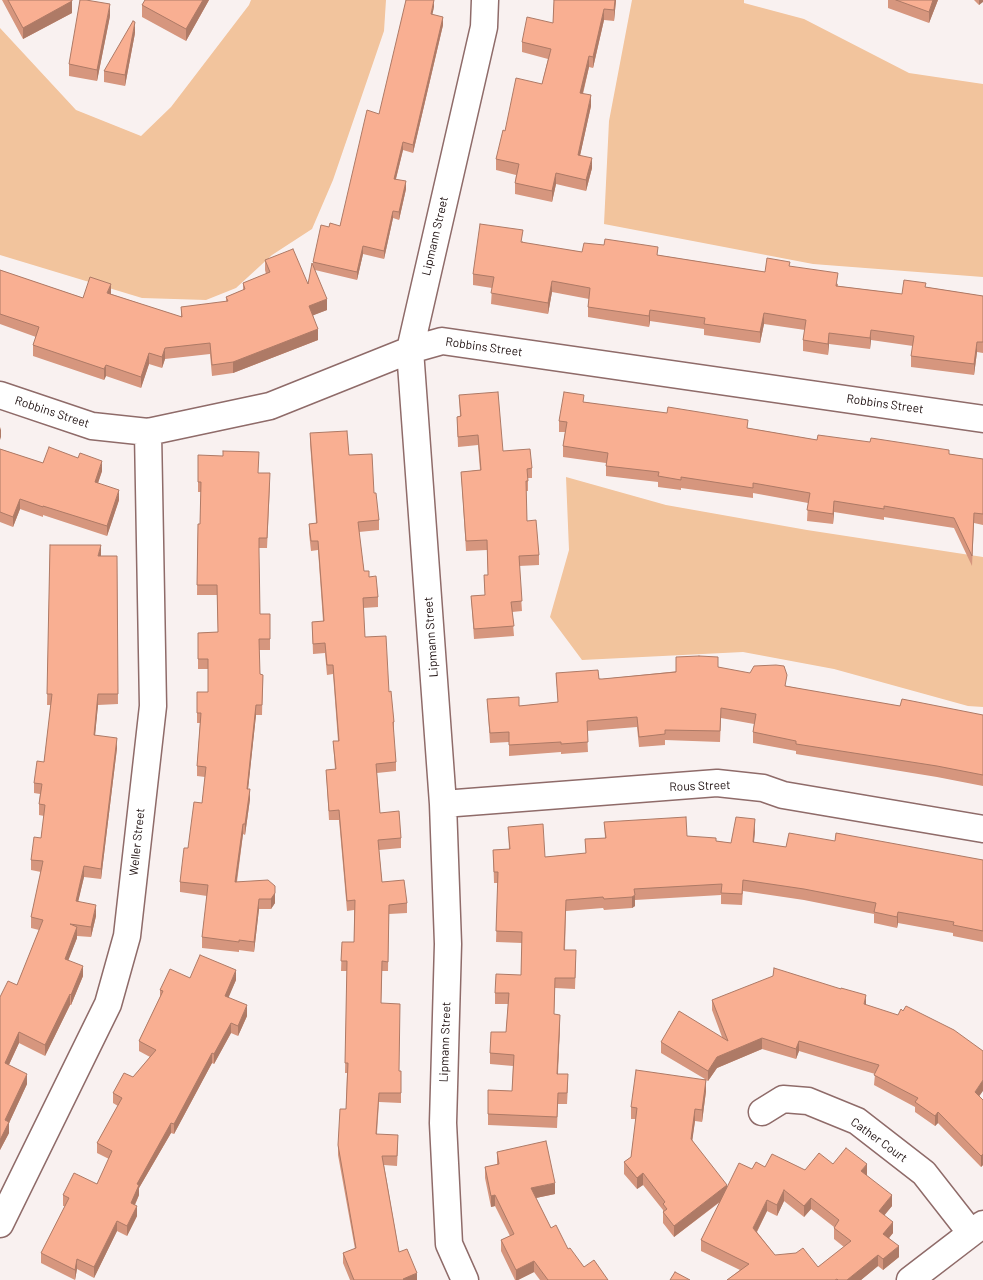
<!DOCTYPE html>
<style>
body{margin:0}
canvas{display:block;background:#f9f1f0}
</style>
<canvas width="983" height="1280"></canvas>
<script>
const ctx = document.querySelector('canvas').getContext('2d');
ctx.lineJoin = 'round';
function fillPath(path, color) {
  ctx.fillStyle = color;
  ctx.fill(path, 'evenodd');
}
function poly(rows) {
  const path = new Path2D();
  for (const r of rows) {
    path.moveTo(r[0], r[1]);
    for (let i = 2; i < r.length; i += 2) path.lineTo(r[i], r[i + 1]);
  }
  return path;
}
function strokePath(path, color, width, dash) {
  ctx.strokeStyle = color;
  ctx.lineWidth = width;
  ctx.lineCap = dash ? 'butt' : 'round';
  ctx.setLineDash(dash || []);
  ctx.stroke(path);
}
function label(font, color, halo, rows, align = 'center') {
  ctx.font = font + ' Barlow,sans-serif';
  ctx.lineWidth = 5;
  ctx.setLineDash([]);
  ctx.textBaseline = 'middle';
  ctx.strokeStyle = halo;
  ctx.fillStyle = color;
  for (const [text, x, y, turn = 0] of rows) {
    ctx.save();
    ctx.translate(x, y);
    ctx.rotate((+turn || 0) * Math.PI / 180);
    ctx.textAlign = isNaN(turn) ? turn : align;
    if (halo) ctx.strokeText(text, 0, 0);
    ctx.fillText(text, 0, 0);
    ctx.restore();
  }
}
fillPath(poly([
 [251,0,386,0,384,31,333,180,312,229,272,255,236,288,206,300,142,298,0,255,0,28,76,110,141,136,171,107,249,5],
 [632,0,744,0,744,3,804,19,909,73,983,84,983,277,813,264,604,224,609,121],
 [566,477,666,505,807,530,983,557,983,707,968,706,834,669,743,652,582,660,550,617,569,550]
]), '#f2c49d');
const minor = poly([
 [0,395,92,426,148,432,270,406,410,350,442,341,983,419],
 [443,804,717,783,763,788,783,795,983,829],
 [762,1112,783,1099,808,1101,857,1121,924,1173,971,1233],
 [0,1224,108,1004,127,936,153,706,148,432],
 [465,1280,449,1244,443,1123,448,944,443,804,410,350,484,27,485,0],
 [910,1280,983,1224]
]);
strokePath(minor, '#8f6b69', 29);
strokePath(minor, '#fff', 26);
fillPath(poly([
 [2,0,72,0,72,13,23,39],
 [209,0,186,41,142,17,142,5],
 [554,0,616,0,614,21,604,20,593,68,589,67,583,94,591,106,580,155,592,168,586,191,556,184,552,202,515,194,515,183,516,175,496,170,496,159,505,131,542,84,548,59,522,52,522,42,553,23],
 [888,0,938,0,929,23,888,8],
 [974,0,983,0,979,5],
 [434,7,432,14,443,25,413,153,403,150,396,179,406,189,399,220,393,218,384,259,363,254,357,280,315,270,327,310,313,315,318,340,233,373,212,376,210,354,165,359,162,368,149,364,141,388,106,376,104,380,33,356,33,345,36,337,0,324,0,270,83,298,111,294,181,317,181,307,226,302,226,297,243,290,243,283,266,274,265,270,265,260,308,284,313,265,313,262,329,227,340,226,379,114],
 [110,16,97,81,69,76,69,64],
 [135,33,125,86,104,82,104,71],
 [523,241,523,243,582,252,658,255,765,272,790,266,838,284,838,286,902,294,926,287,983,296,983,353,977,352,974,375,911,367,911,356,913,346,871,340,870,349,829,344,828,355,803,351,803,340,805,330,764,324,760,343,704,335,704,329,650,321,649,327,588,317,588,307,589,299,552,292,548,314,491,304,492,288,473,285,473,274],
 [459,395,503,451,532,468,532,478,528,478,528,491,526,491,527,521,539,555,539,565,519,566,522,611,512,612,514,636,474,639,471,596,485,595,484,575,488,575,487,550,466,551,461,472,480,470,478,445,458,447,457,417,460,416],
 [584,402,748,428,817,440,949,454,983,459,983,525,974,523,972,566,954,528,884,517,884,520,834,512,833,524,807,521,808,503,753,493,753,498,681,488,681,490,658,487,658,482,606,476,606,463,563,457,563,446,565,432,559,432,559,421],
 [310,433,349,455,374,493,379,520,379,530,359,532,364,571,369,577,378,597,378,607,363,608,365,637,389,692,394,722,394,732,393,732,396,762,396,771,377,773,380,813,401,838,401,848,379,850,382,882,407,903,407,913,389,914,388,971,382,971,381,1003,401,1081,401,1103,379,1102,377,1134,398,1145,397,1166,384,1165,399,1252,417,1280,350,1280,343,1263,343,1253,355,1249,338,1155,338,1145,346,1109,347,1073,345,1073,347,971,341,971,342,942,354,942,354,910,347,911,339,820,329,820,326,770,335,770,333,741,338,741,333,674,327,675,325,653,313,654,312,622,323,621,318,550,311,551,309,533,309,524,316,523,310,443],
 [0,449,43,463,102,471,98,483,119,500,107,536,43,515,43,517,20,509,13,527,0,522],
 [198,455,258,473,270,484,267,548,259,548,259,558,260,614,270,614,270,650,259,650,260,674,263,675,262,715,256,715,248,789,250,799,245,835,243,834,237,882,275,896,275,903,271,909,259,909,254,952,239,950,239,952,202,948,202,937,207,896,180,892,180,882,188,848,202,803,205,777,197,776,197,766,200,723,197,723,197,692,208,692,208,669,198,669,198,633,218,632,217,595,197,595,198,524,200,524,201,492,198,492],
 [50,545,101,556,117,556,118,704,98,705,95,735,117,748,101,879,84,877,78,901,96,916,91,937,77,936,77,938,68,960,83,976,71,1005,70,1005,45,1056,19,1043,9,1065,27,1084,9,1123,9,1133,0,1150,0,997,17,985,39,930,31,928,31,917,41,872,31,870,31,860,41,838,44,816,39,815,39,804,40,794,34,793,34,783,44,762,51,705,47,705],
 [718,667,787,686,826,694,900,706,983,715,983,786,937,777,796,754,796,751,753,743,753,732,754,724,721,718,720,742,665,740,665,745,639,747,637,727,587,731,588,752,561,754,561,752,509,756,509,742,490,743,487,699,519,706,558,702,556,673,602,679],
 [604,822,716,841,731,843,755,830,754,842,786,847,835,841,983,860,983,942,953,936,953,933,898,923,897,928,874,923,874,914,804,900,743,891,742,905,721,904,721,895,635,900,635,906,632,908,604,910,603,908,566,911,565,950,576,961,575,989,555,988,554,1014,560,1026,558,1074,568,1085,567,1104,558,1104,557,1128,488,1125,488,1090,512,1091,513,1066,490,1064,490,1053,506,1032,508,1004,495,1004,495,993,521,975,522,943,496,942,498,883,494,883,493,850,509,849,508,827,545,857,586,853,585,839,605,838],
 [190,978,236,980,228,997,247,1016,238,1036,231,1033,214,1064,212,1063,174,1134,171,1133,139,1188,139,1195,135,1205,137,1216,127,1236,117,1231,94,1278,77,1269,75,1280,41,1263,41,1253,65,1206,63,1206,63,1195,97,1184,109,1159,97,1153,97,1143,118,1106,113,1103,113,1093,133,1077,150,1057,139,1051,139,1041,160,997,160,990],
 [712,1000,866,1005,983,1100,983,1165,981,1167,938,1123,935,1126,915,1112,915,1107,874,1085,875,1074,799,1051,796,1059,762,1049,717,1068,708,1081,706,1080,706,1091,702,1122,695,1121,692,1140,727,1188,752,1169,765,1167,805,1170,833,1164,867,1175,866,1175,892,1206,884,1215,893,1233,889,1238,899,1257,883,1270,878,1266,861,1280,727,1280,740,1270,701,1251,701,1240,720,1202,674,1237,663,1223,663,1210,643,1185,637,1189,624,1174,624,1162,631,1157,636,1119,631,1119,631,1107,705,1079,661,1053,661,1042,722,1037,712,1010],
 [784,1201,804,1217,811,1209,834,1227,834,1239,844,1247,818,1267,775,1255,757,1232,767,1211,777,1216],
 [497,1152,555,1194,536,1198,551,1228,568,1249,584,1267,608,1280,540,1280,534,1272,518,1280,515,1280,501,1251,501,1240,510,1236,495,1206,491,1207,485,1178,485,1167,497,1165]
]), '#d6967e');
fillPath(poly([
 [203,0,209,0,186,41,186,29],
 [434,0,434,7,431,21,431,14],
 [615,0,616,0,614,21,614,10],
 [933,0,938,0,929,23,929,12],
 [979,0,983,0,983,2,979,5],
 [72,1,72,13,23,39,23,28],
 [110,4,110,16,97,81,97,70],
 [604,9,604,20,593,68,593,57],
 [443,17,443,25,413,153,413,145],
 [135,22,135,33,125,86,125,75],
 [589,56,589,67,580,104,580,93],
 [591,95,591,106,578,165,578,155],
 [403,142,403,150,394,186,394,179],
 [592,158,592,168,586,191,586,180],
 [556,173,556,184,552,202,552,191],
 [406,181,406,189,399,220,399,212],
 [393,211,393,218,384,259,384,251],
 [363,246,363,254,357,280,357,272],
 [552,281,552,292,548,314,548,303],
 [111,284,111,295,107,293],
 [327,299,327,310,309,317,309,306],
 [650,310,650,321,649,327,649,316],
 [764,313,764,324,760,343,760,332],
 [318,329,318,340,233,373,233,362],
 [871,330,871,340,870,349,870,338],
 [829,333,829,344,828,355,828,344],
 [977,342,977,352,974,375,974,364],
 [165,348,165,359,162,368,162,357],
 [149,353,149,364,141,388,141,377],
 [106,365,106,376,104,380,104,369],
 [1,427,1,437,0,440,0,430],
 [102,461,102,471,95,492,95,482],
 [119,490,119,500,107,536,107,526],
 [20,499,20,509,13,527,13,517],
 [834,501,834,512,833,524,833,514],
 [101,545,101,556,98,556],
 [98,694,98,705,94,746,94,735],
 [256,705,256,715,247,799,247,789],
 [117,738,117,748,101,879,101,869],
 [250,789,250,799,245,835,245,824],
 [755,819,755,830,753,852,753,842],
 [243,824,243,834,235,892,235,882],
 [84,866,84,877,76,911,76,901],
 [275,886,275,903,271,909,271,899],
 [635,895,635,906,632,908,632,897],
 [259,899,259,909,254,952,254,942],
 [96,905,96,916,91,937,91,927],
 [898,912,898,923,897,928,897,917],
 [77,927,77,938,65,969,65,959],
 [83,966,83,976,71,1005,71,995],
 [236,970,236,980,225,1006,225,996],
 [70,994,70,1005,45,1056,45,1045],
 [866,995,866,1005,864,1004],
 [247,1005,247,1016,238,1036,238,1026],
 [560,1015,560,1026,557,1085,557,1074],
 [231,1023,231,1033,214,1064,214,1054],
 [19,1032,19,1043,5,1073,5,1063],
 [762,1038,762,1049,717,1068,708,1081,708,1071,717,1057],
 [799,1041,799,1051,796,1059,796,1049],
 [212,1053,212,1063,174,1134,174,1124],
 [27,1074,27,1084,9,1123,9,1133,0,1150,0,1140,5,1120],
 [706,1080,706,1091,702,1122,702,1110],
 [983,1080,983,1091,975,1102,975,1092],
 [695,1109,695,1121,691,1150,691,1139],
 [938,1112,938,1123,935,1126,935,1116],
 [171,1123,171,1133,139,1188,139,1195,131,1213,131,1203,137,1184],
 [983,1154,983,1165,981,1167,981,1156],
 [867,1164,867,1175,861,1182,861,1171],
 [643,1173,643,1185,637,1189,637,1178],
 [555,1183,555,1194,531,1199,531,1188],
 [727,1185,727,1196,674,1237,674,1226],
 [784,1190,784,1201,777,1216,777,1205],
 [495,1195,495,1206,491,1207,491,1196],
 [892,1195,892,1206,879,1222,879,1211],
 [811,1198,811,1209,804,1217,804,1206],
 [767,1200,767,1211,753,1239,753,1228],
 [137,1206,137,1216,127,1236,127,1226],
 [117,1221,117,1231,94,1278,94,1267],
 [893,1222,893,1233,883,1245,883,1234],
 [899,1246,899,1257,883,1270,883,1259],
 [878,1255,878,1266,861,1280,847,1280],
 [77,1259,77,1269,75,1280,75,1270],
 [534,1261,534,1272,518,1280,516,1280,516,1270],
 [417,1273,417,1280,403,1280,403,1279]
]), '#ae7a66');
const building = poly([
 [8,0,72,0,72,1,23,28,8,0],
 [80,0,86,0,110,4,97,70,69,64,80,0],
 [145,0,203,0,186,29,142,5,145,0],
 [406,0,434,0,431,14,443,17,413,145,403,142,394,179,406,181,399,212,393,211,384,251,363,246,357,272,313,262,321,225,329,227,330,223,340,226,367,110,379,114,406,0],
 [554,0,615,0,614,10,604,9,593,57,589,56,580,93,591,95,578,155,592,158,586,180,556,173,552,191,515,183,519,164,496,159,503,130,505,131,516,78,542,84,551,49,522,42,527,17,553,23,554,0],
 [896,0,933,0,929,12,896,0],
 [133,21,135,22,125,75,104,71,133,21],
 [480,224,523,230,521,242,582,252,584,243,604,245,605,239,658,247,657,255,765,272,767,258,790,262,789,266,838,273,836,286,902,294,904,280,926,283,925,287,983,296,983,342,977,342,974,364,911,356,914,336,871,330,870,338,829,333,828,344,803,340,806,320,764,313,760,332,704,324,705,318,650,310,649,316,588,307,590,288,552,281,548,303,491,293,494,277,473,274,480,224],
 [293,249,308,284,312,263,327,299,309,306,318,329,233,362,212,365,210,343,165,348,162,357,149,353,141,377,106,365,104,369,33,345,39,327,0,314,0,270,83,298,90,277,111,284,107,293,182,317,181,307,228,301,226,297,245,289,243,283,270,272,265,260,293,249],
 [498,392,503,451,530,449,532,468,527,469,528,481,526,481,527,521,536,520,539,555,519,556,522,601,511,602,514,626,474,629,471,596,485,595,484,575,488,575,487,540,466,541,461,472,481,470,478,435,458,437,457,417,461,416,459,395,498,392],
 [564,392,584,395,583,402,667,413,668,407,748,420,747,428,817,440,818,435,870,442,871,438,949,450,949,454,983,459,983,514,974,513,972,556,954,518,884,506,884,509,834,501,833,514,807,510,810,493,753,483,753,488,681,477,681,480,658,476,659,472,606,466,608,453,563,446,567,422,559,421,564,392],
 [347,431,349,455,372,454,374,493,376,493,379,520,358,522,364,571,369,571,369,577,376,576,378,597,363,598,365,637,386,636,389,692,391,691,394,722,393,722,396,762,376,764,380,813,399,811,401,838,378,840,382,882,404,880,407,903,389,905,388,962,382,961,381,1003,400,1004,399,1071,401,1071,401,1093,379,1093,376,1134,398,1135,397,1156,382,1156,399,1252,407,1249,417,1273,403,1279,404,1280,354,1280,343,1253,356,1248,338,1145,340,1109,346,1109,348,1063,345,1063,347,961,341,961,342,942,354,942,355,900,347,901,339,810,329,811,326,770,336,769,333,741,339,741,333,665,327,665,325,643,313,644,312,622,324,621,318,541,311,541,309,524,317,523,310,433,347,431],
 [49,447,78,458,80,453,102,461,95,482,119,490,107,526,43,506,43,507,20,499,13,517,0,512,0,449,43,463,49,447],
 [223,451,259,452,258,473,270,473,267,538,259,538,259,550,260,614,270,614,270,639,259,639,260,674,263,675,262,705,256,705,247,789,250,789,245,824,243,824,235,882,268,880,275,886,275,893,271,899,259,899,254,942,239,940,239,942,202,937,208,885,180,882,184,848,188,848,194,802,202,803,206,767,197,766,201,713,197,713,197,692,208,692,208,659,198,659,198,633,218,632,217,585,197,585,198,524,200,524,201,482,198,482,198,455,223,456,223,451],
 [50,545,101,545,98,556,117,556,118,694,98,694,94,735,117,738,101,869,84,866,76,901,96,905,91,927,70,924,77,927,65,959,83,966,71,995,70,994,45,1045,19,1032,5,1063,27,1074,5,1120,9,1122,0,1140,0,997,8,981,17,985,43,920,31,917,43,861,31,860,34,837,41,838,45,805,39,804,42,784,34,783,37,761,44,762,52,694,47,694,50,545],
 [699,656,718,657,718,667,750,673,754,666,776,665,784,666,787,675,785,686,900,706,902,699,983,715,983,775,937,766,796,744,796,741,753,732,756,714,721,708,720,731,665,730,665,734,639,737,637,717,587,721,588,742,561,744,561,742,509,745,509,732,490,733,487,699,519,697,519,706,558,702,556,673,598,670,599,679,602,679,676,672,676,657,699,656],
 [686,817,687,836,716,838,716,841,731,843,736,817,755,819,753,842,786,847,789,833,835,841,836,833,983,860,983,931,953,925,954,922,898,912,897,917,874,912,876,903,804,889,743,880,742,894,721,893,722,884,634,889,635,895,632,897,604,899,603,897,566,900,564,950,576,950,575,978,555,978,554,1014,560,1015,557,1074,568,1074,567,1093,558,1093,557,1117,488,1114,488,1090,512,1091,514,1055,490,1053,491,1032,506,1032,509,993,495,993,496,974,521,975,522,932,496,931,498,872,494,872,493,850,510,849,508,827,543,824,545,857,586,853,585,839,606,838,604,822,686,817],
 [200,955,236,970,225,996,247,1005,238,1026,231,1023,214,1054,212,1053,174,1124,171,1123,137,1184,139,1185,131,1203,137,1206,127,1226,117,1221,94,1267,77,1259,75,1270,41,1253,69,1198,63,1195,74,1173,97,1184,112,1151,97,1143,122,1098,113,1093,124,1073,133,1077,156,1050,139,1041,163,991,160,990,170,969,190,978,200,955],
 [774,968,841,989,841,988,866,995,864,1004,898,1015,901,1009,903,1011,906,1006,954,1030,983,1051,983,1080,975,1092,983,1100,983,1154,981,1156,938,1112,935,1116,915,1102,918,1098,874,1075,879,1065,799,1041,796,1049,762,1038,717,1057,708,1071,661,1042,679,1011,728,1041,712,1000,773,976,774,968],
 [636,1070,706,1080,702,1110,695,1109,691,1139,727,1185,674,1226,663,1212,667,1209,663,1204,665,1202,643,1173,637,1178,624,1162,631,1157,637,1108,631,1107,636,1070],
 [546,1141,555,1183,531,1188,551,1228,556,1225,568,1249,570,1248,584,1267,594,1260,608,1280,548,1280,534,1261,516,1270,501,1240,514,1234,495,1195,491,1196,485,1167,499,1164,497,1152,546,1141],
 [846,1148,867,1164,861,1171,892,1195,879,1211,893,1222,883,1234,899,1246,883,1259,878,1255,847,1280,838,1280,837,1279,835,1280,727,1280,749,1264,701,1240,739,1163,752,1169,756,1162,765,1167,772,1154,805,1170,819,1153,833,1164,846,1148],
 [784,1190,804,1206,811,1198,839,1220,834,1228,851,1241,818,1267,803,1248,796,1253,775,1255,753,1228,767,1200,777,1205,784,1190],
 [675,1272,690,1280,670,1280,675,1272]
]);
fillPath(building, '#f9af92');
strokePath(building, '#ae7a66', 1);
label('12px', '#1c0e0e', '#fff', [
 ["Lipmann Street",435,236,-77],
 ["Robbins Street",484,347,8],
 ["Robbins Street",885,404,8],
 ["Robbins Street",52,412,18],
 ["Lipmann Street",431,637,-94],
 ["Rous Street",700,786,-2],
 ["Weller Street",137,842,-84],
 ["Lipmann Street",445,1042,-88],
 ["Cather Court",879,1140,36]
]);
</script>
